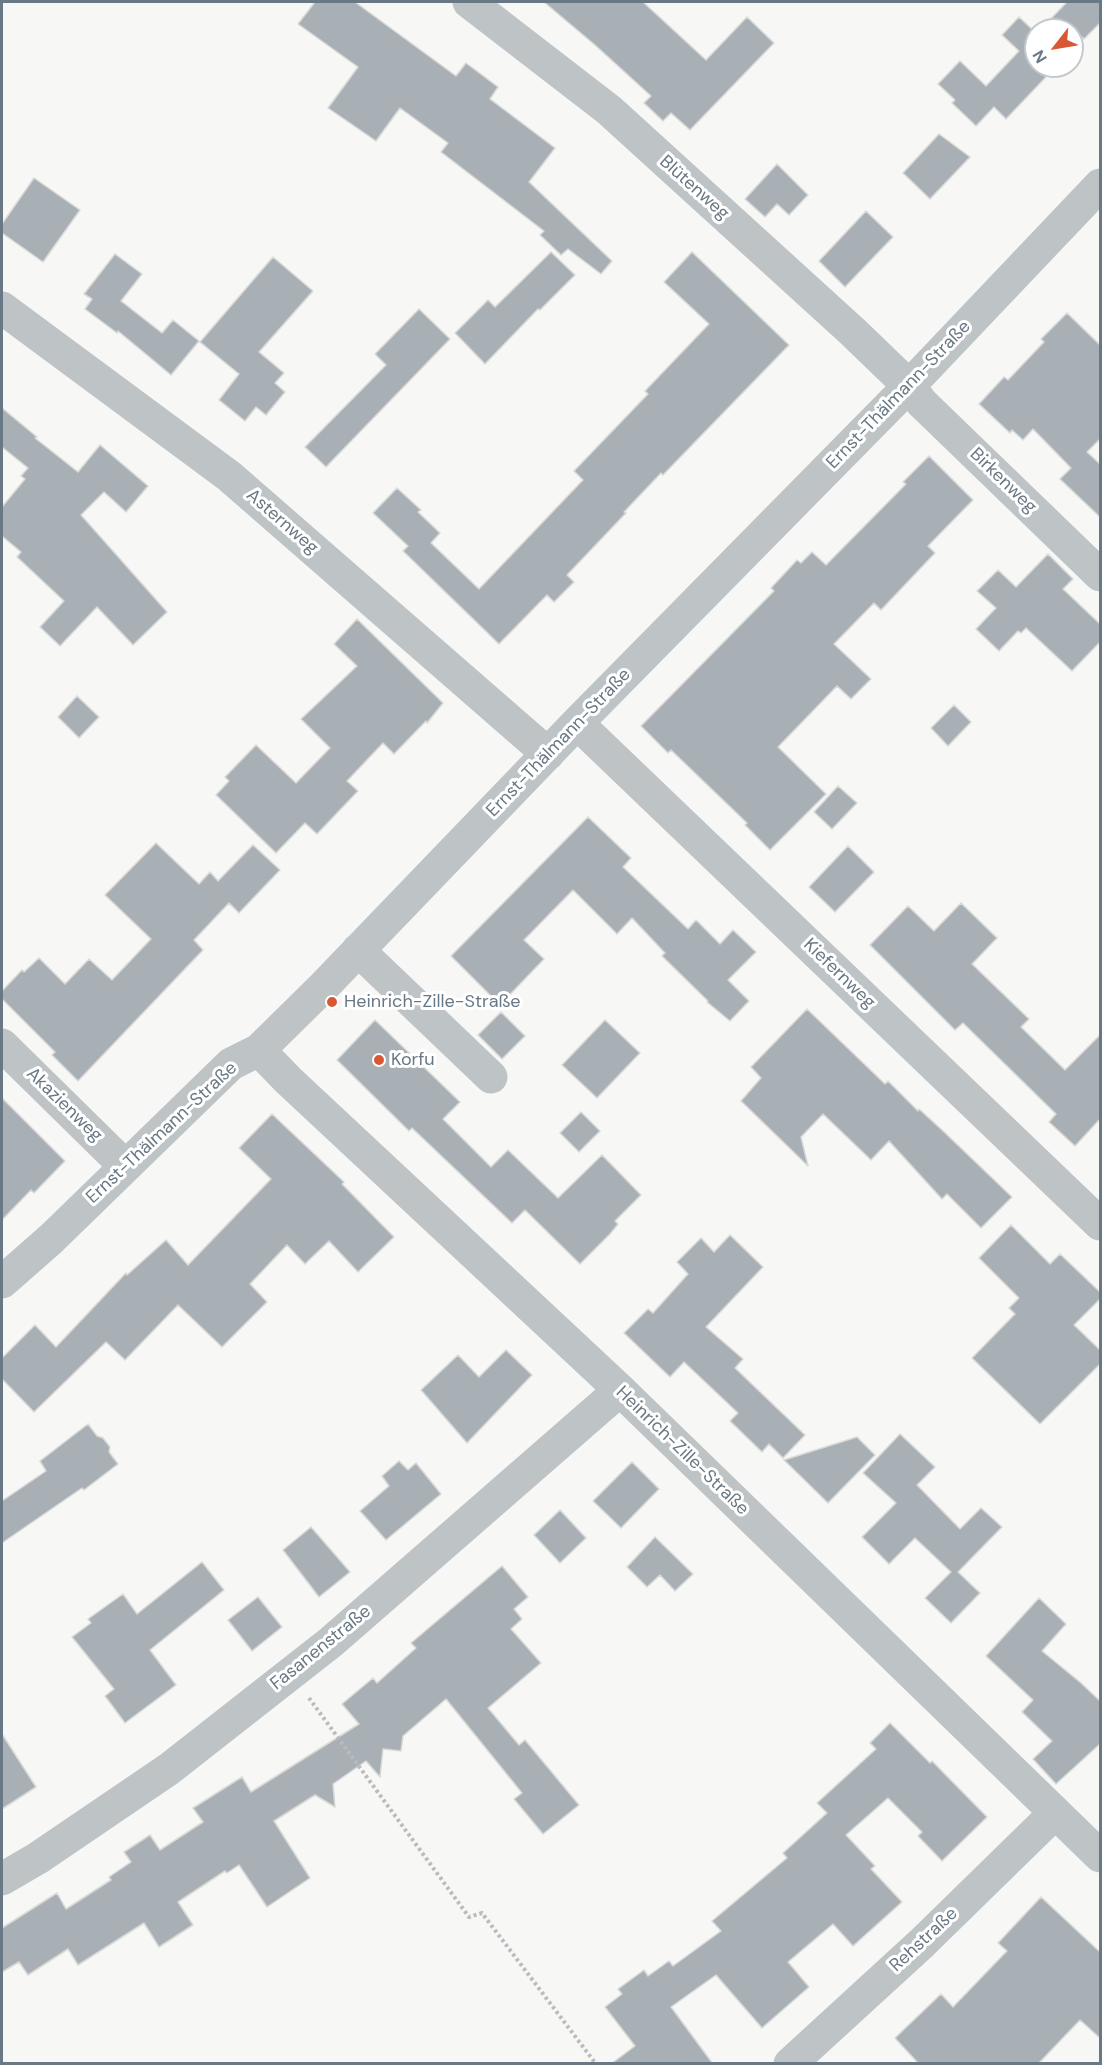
<!DOCTYPE html>
<meta charset="utf-8">
<style>
body{margin:0}
#map{position:relative;width:1102px;height:2065px;overflow:hidden;background:#f7f7f5;font-family:"DM Sans",sans-serif}
canvas{display:block}
.frame{position:absolute;inset:0;border:3px solid #687884;pointer-events:none}
.north{position:absolute;left:1024px;top:18px;width:60px;height:60px;box-sizing:border-box;background:#fff;border:2px solid #c3c9ce;border-radius:50%;rotate:239deg;font-size:16px;font-weight:700;line-height:24px;text-align:center;color:#687884}
.north::after{content:'';display:block;margin:auto;width:21px;height:27px;background:#d95834;clip-path:polygon(50% 0,100% 100%,50% 72%,0 100%)}
</style>
<div id="map">
<canvas width="1102" height="2065"></canvas>
<div class="frame"></div>
<div class="north">N</div>
</div>
<script>
const ctx = document.querySelector('canvas').getContext('2d');
ctx.lineJoin = 'round';
function fillPath(path, color) {
  ctx.fillStyle = color;
  ctx.fill(path, 'evenodd');
}
function poly(rows) {
  const path = new Path2D();
  for (const r of rows) {
    path.moveTo(r[0], r[1]);
    for (let i = 2; i < r.length; i += 2) path.lineTo(r[i], r[i + 1]);
  }
  return path;
}
function strokePath(path, color, width, dash) {
  ctx.strokeStyle = color;
  ctx.lineWidth = width;
  ctx.lineCap = dash ? 'butt' : 'round';
  ctx.setLineDash(dash || []);
  ctx.stroke(path);
}
function label(font, color, halo, rows, align = 'center') {
  ctx.font = font + ' "DM Sans",sans-serif';
  ctx.lineWidth = 6;
  ctx.setLineDash([]);
  ctx.textBaseline = 'middle';
  ctx.strokeStyle = halo;
  ctx.fillStyle = color;
  for (const [text, x, y, turn = 0] of rows) {
    ctx.save();
    ctx.translate(x, y);
    ctx.rotate((+turn || 0) * Math.PI / 180);
    ctx.textAlign = isNaN(turn) ? turn : align;
    if (halo) ctx.strokeText(text, 0, 0);
    ctx.fillText(text, 0, 0);
    ctx.restore();
  }
}
const building = poly([
 [315,2,355,2,456,76,466,63,498,87,490,99,555,148,529,182,612,261,601,274,568,249,561,255,540,235,544,231,441,152,448,143,400,108,376,141,328,108,358,67,298,24,315,2],
 [544,2,643,2,706,60,747,17,774,43,690,130,671,113,663,121,644,103,651,96,595,45,544,2],
 [1067,2,1101,2,1101,22,1084,39,1074,30,1040,30,1067,2],
 [1019,17,1036,33,1036,67,1046,77,1006,119,994,107,976,126,952,103,955,100,938,84,960,61,986,86,1019,51,1002,35,1019,17],
 [939,134,970,157,930,199,903,173,939,134],
 [777,164,808,195,789,215,777,204,765,217,745,199,777,164],
 [34,178,80,210,43,262,2,233,2,224,34,178],
 [866,211,893,237,845,287,819,261,866,211],
 [551,252,575,275,540,310,538,309,485,364,455,333,488,300,495,307,551,252],
 [692,252,789,345,663,475,661,473,624,512,626,513,567,575,574,582,554,602,547,595,499,644,403,551,408,546,373,513,397,488,421,510,418,512,440,533,431,543,479,589,583,480,574,471,648,394,645,391,709,324,664,282,692,252],
 [115,254,142,274,121,301,162,333,173,320,199,341,171,375,118,331,117,333,85,309,92,299,84,294,115,254],
 [273,257,313,291,259,352,284,373,275,383,285,392,266,415,256,407,245,421,219,400,239,374,200,342,273,257],
 [419,309,450,339,326,467,305,447,386,365,375,354,419,309],
 [1067,313,1101,346,1101,438,1087,452,1101,465,1101,518,1060,479,1071,468,1033,429,1023,440,1012,430,1010,433,979,404,1004,377,1008,380,1044,342,1041,339,1067,313],
 [2,408,37,437,35,438,78,472,100,445,148,486,126,512,104,492,81,515,167,612,133,645,97,607,60,646,40,627,64,601,17,557,21,552,2,536,2,507,25,479,21,476,28,468,2,447,2,408],
 [929,456,973,500,928,546,935,553,881,610,874,603,834,644,871,679,851,699,837,686,778,747,826,794,770,850,745,825,747,823,671,750,668,753,641,726,774,591,771,588,797,560,801,563,812,552,826,565,906,484,903,482,929,456],
 [1048,554,1073,579,1063,589,1101,625,1101,641,1072,671,1026,628,1021,633,1018,631,999,651,976,629,996,608,977,591,998,570,1016,587,1048,554],
 [357,619,443,703,427,723,426,721,394,754,383,743,347,781,358,791,317,834,305,823,276,853,216,795,229,781,225,777,256,745,296,783,330,748,301,719,357,666,334,644,357,619],
 [77,696,99,717,79,738,58,717,77,696],
 [954,705,971,722,948,746,931,728,954,705],
 [838,786,857,803,832,829,814,812,838,786],
 [588,817,631,858,623,867,688,929,696,920,720,944,733,930,756,952,728,980,749,1001,730,1021,707,1002,708,1001,662,956,665,953,632,918,617,934,573,890,524,940,544,959,500,1005,451,956,588,817],
 [156,843,199,884,210,872,218,881,253,845,280,870,239,913,229,903,194,940,203,950,78,1081,52,1055,55,1052,2,999,2,991,22,970,24,972,39,958,65,984,89,959,112,980,151,939,105,895,156,843],
 [848,846,874,872,835,912,809,887,848,846],
 [961,903,997,938,972,964,1029,1019,1021,1027,1065,1070,1101,1034,1100,1119,1075,1146,1049,1122,1056,1114,963,1023,955,1030,870,945,908,906,934,931,961,903],
 [807,1009,885,1084,888,1081,918,1111,919,1109,942,1130,1012,1197,981,1228,947,1194,942,1199,889,1141,871,1160,823,1114,801,1137,808,1166,741,1101,761,1078,751,1067,807,1009],
 [501,1012,525,1036,502,1059,478,1035,501,1012],
 [375,1020,460,1102,443,1119,491,1167,508,1150,558,1198,602,1155,641,1195,615,1221,618,1224,610,1234,580,1264,525,1210,512,1223,412,1128,409,1131,337,1060,375,1020],
 [605,1020,640,1053,597,1098,562,1065,605,1020],
 [2,1098,65,1161,34,1193,31,1190,2,1220,2,1098],
 [581,1112,600,1131,579,1152,560,1133,581,1112],
 [272,1114,344,1182,342,1184,394,1237,358,1272,329,1241,305,1264,287,1245,250,1284,267,1302,222,1347,178,1305,125,1360,106,1342,34,1412,2,1379,2,1358,35,1325,56,1347,126,1273,127,1275,166,1240,188,1265,271,1179,239,1148,272,1114],
 [1011,1225,1050,1264,1060,1254,1101,1293,1101,1298,1074,1325,1101,1351,1101,1363,1040,1424,972,1358,1015,1314,1009,1308,1019,1298,979,1258,1011,1225],
 [730,1235,763,1267,706,1327,743,1359,735,1368,805,1435,783,1458,769,1444,762,1452,730,1421,738,1413,684,1362,670,1377,624,1333,648,1309,653,1313,688,1274,677,1262,701,1238,714,1252,730,1235],
 [506,1350,532,1375,467,1443,421,1390,458,1355,479,1377,506,1350],
 [88,1424,97,1436,103,1438,110,1447,109,1452,118,1464,84,1490,82,1488,2,1543,2,1501,46,1471,40,1461,88,1424],
 [900,1434,935,1467,917,1485,960,1529,981,1508,1002,1527,958,1572,980,1593,951,1623,925,1598,951,1572,915,1538,889,1564,862,1537,896,1503,863,1473,900,1434],
 [857,1437,875,1455,828,1503,784,1460,857,1437],
 [399,1461,408,1470,416,1463,441,1494,386,1540,360,1511,389,1486,382,1476,399,1461],
 [632,1462,659,1489,621,1528,593,1501,632,1462],
 [560,1510,586,1538,560,1563,534,1535,560,1510],
 [311,1527,350,1572,319,1597,283,1550,311,1527],
 [655,1537,693,1574,675,1591,660,1575,647,1587,627,1567,655,1537],
 [202,1562,224,1590,150,1650,176,1685,125,1723,105,1696,114,1689,72,1637,91,1623,88,1619,123,1594,137,1614,202,1562],
 [502,1566,528,1597,514,1609,522,1619,511,1629,541,1663,488,1708,519,1745,525,1740,579,1805,543,1834,514,1799,522,1793,446,1699,403,1736,401,1751,383,1749,380,1777,366,1761,333,1784,335,1807,315,1795,274,1821,310,1878,267,1907,239,1865,227,1873,225,1871,178,1902,193,1925,159,1947,144,1923,78,1965,68,1949,28,1975,19,1962,2,1972,2,1928,57,1893,66,1909,111,1880,109,1877,131,1862,124,1852,150,1835,160,1850,203,1822,193,1808,242,1777,251,1792,359,1724,342,1704,373,1678,377,1683,416,1648,411,1643,502,1566],
 [258,1597,282,1627,252,1651,228,1620,258,1597],
 [1039,1598,1066,1624,1042,1651,1081,1683,1101,1702,1101,1743,1056,1784,1033,1759,1052,1741,1022,1712,1033,1700,986,1656,1039,1598],
 [890,1723,930,1763,932,1761,987,1817,942,1861,918,1836,922,1832,888,1798,846,1835,875,1866,871,1869,902,1902,853,1946,833,1924,788,1962,809,1987,762,2028,716,1975,671,2007,713,2064,611,2064,635,2046,605,2007,622,1994,618,1989,644,1970,648,1976,669,1961,673,1966,721,1931,712,1921,787,1858,783,1853,827,1813,817,1803,876,1749,870,1743,890,1723],
 [2,1734,36,1787,2,1809,2,1734],
 [1041,1897,1101,1953,1101,2039,1080,2020,1038,2064,919,2064,895,2038,941,1994,953,2007,1007,1951,998,1943,1041,1897]
]);
fillPath(building, '#a8b0b5');
strokePath(building, '#d9d9d7', 1.5);
strokePath(poly([
 [309,1698,469,1917,482,1913,596,2064]
]), '#b9bcbe', 4, [3, 3]);
strokePath(poly([
 [469,2,609,110,853,332,909,386,922,403,1100,575],
 [2,308,229,476,548,754],
 [577,723,1100,1224],
 [358,950,491,1077],
 [2,1045,125,1166],
 [259,1050,288,1080,620,1390,1100,1856],
 [2,1282,51,1239,231,1064,259,1050,324,986,577,723,909,386,1100,185],
 [2,1879,38,1858,169,1769,331,1642,620,1390],
 [790,2064,922,1943,1055,1813]
]), '#bec3c6', 33);
for (const [x, y, r, color] of [
 [332,1002,6,"#d95834"],
 [379,1060,6,"#d95834"]
]) {
  const dot = new Path2D();
  dot.arc(x, y, r, 0, 2 * Math.PI);
  ctx.fillStyle = color;
  ctx.fill(dot);
  strokePath(dot, '#fff', 2);
}
label('18px', '#687884', '#fff', [
 ["Blütenweg",694,188,42],
 ["Ernst-Thälmann-Straße",899,395,-46],
 ["Birkenweg",1003,481,44],
 ["Asternweg",282,522,41],
 ["Ernst-Thälmann-Straße",559,743,-46],
 ["Kiefernweg",839,974,44],
 ["Akazienweg",64,1105,44],
 ["Ernst-Thälmann-Straße",162,1133,-43],
 ["Heinrich-Zille-Straße",682,1451,44],
 ["Fasanenstraße",321,1648,-39],
 ["Rehstraße",924,1940,-43]
]);
label('18px', '#687884', '#fff', [
 ["Heinrich-Zille-Straße",344,1002],
 ["Korfu",391,1060]
], 'left');
</script>
